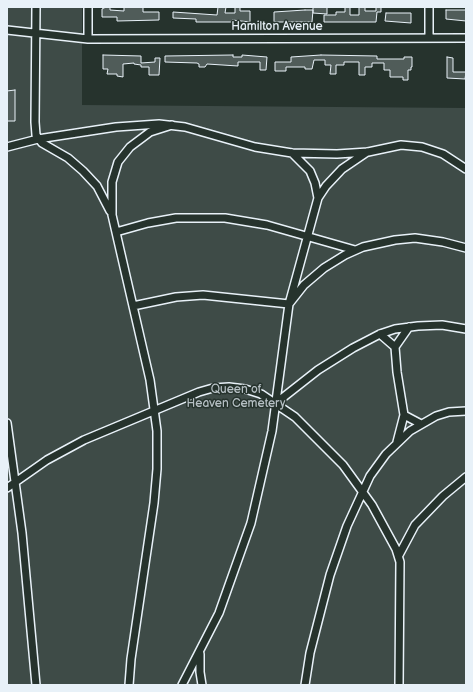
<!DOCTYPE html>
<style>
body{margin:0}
#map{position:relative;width:473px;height:692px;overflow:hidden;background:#26332d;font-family:"Balsamiq Sans",sans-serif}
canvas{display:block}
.frame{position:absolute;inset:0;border:8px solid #e8f1f8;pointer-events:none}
</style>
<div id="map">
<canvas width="473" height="692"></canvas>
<div class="frame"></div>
</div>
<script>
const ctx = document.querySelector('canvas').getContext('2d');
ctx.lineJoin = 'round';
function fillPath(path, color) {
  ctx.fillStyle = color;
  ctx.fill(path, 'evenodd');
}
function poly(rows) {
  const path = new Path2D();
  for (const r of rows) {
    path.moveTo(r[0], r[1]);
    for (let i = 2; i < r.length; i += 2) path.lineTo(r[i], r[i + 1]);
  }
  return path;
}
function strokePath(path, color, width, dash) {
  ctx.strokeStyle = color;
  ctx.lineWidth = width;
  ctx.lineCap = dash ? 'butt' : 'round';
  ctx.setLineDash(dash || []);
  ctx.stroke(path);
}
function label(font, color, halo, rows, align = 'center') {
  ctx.font = font + ' "Balsamiq Sans",sans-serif';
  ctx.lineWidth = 3;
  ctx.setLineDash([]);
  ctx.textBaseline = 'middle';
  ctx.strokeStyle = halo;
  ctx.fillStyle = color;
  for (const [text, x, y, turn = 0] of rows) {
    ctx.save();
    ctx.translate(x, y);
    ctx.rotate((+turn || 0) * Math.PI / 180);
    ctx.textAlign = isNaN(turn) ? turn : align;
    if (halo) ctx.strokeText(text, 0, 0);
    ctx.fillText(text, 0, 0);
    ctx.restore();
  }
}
fillPath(poly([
 [7,7,82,7,82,105,466,108,466,685,7,685]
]), '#3e4b47');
const building = poly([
 [106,7,110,7,110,10,124,11,124,7,143,7,143,12,159,12,159,20,117,21,117,17,102,17,102,9,106,7],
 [218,7,226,7,225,13,235,13,235,7,240,7,240,11,250,11,250,22,232,20,232,22,196,22,196,19,173,18,173,12,217,15,218,7],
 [313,7,327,7,327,14,313,13,313,7],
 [345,7,350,7,350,15,359,15,359,7,365,7,365,11,376,11,376,7,381,7,381,12,377,12,376,22,324,22,324,15,336,15,336,12,345,12,345,7],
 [305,10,313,10,312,22,274,22,274,12,305,10],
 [446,10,466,10,466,21,446,19,446,10],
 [386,13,411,13,411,23,385,21,386,13],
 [103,55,141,56,141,63,155,62,155,58,160,58,159,75,149,75,149,67,141,67,141,65,134,64,134,63,123,64,123,77,117,76,117,74,107,74,108,69,103,69,103,55],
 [233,55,233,57,242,57,242,55,267,57,266,70,260,70,260,62,238,62,238,66,207,64,205,67,199,67,199,64,197,63,165,62,165,56,233,55],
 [321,55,377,56,377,59,404,59,404,57,412,57,412,67,411,67,411,70,408,70,408,80,403,80,403,77,390,77,390,70,384,70,384,63,372,63,372,67,365,67,365,75,359,75,359,62,344,62,344,65,336,65,336,74,330,74,331,65,325,65,325,60,314,60,312,69,305,69,305,67,286,67,286,71,275,71,275,62,291,62,291,57,321,55],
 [447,57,453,58,453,72,466,72,465,79,447,78,447,57],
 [15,90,15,121,7,121,7,91,15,90]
]);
fillPath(building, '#505c59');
strokePath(building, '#e8f1f8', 1);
const minor = poly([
 [36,7,35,122,36,135,42,143,68,158,83,171,97,186,110,211],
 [429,7,429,38],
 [7,30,88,39,466,38],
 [88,39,88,7],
 [7,147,38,139,116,127,159,124,185,127,255,147,292,153,337,154,368,152,401,145,422,147,443,154,466,169],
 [292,153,310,171,315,183,318,198],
 [116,232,148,223,176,218,225,218,267,225,355,250],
 [133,306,176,297,203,295,289,304,304,285,324,268,345,255,363,247,395,240,415,238,443,242,466,248],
 [409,327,395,347,397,372,404,415,421,424],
 [380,334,395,347],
 [276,403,318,370,353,348,380,334,395,329,418,326,442,325,466,329],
 [7,423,22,533,36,685],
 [397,442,404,415],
 [7,488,47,460,84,440,199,392,213,388,229,387,245,389,261,394,295,417,343,465,372,505,396,549,400,562,399,685],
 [399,555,415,525,443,496,466,477],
 [200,654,200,672,202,685],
 [129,685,131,659,154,503,157,469,157,431,150,380,112,215,112,182,118,162,130,147,150,132,172,125],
 [182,685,219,613,251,523,272,431,289,304,318,198,326,186,342,169,367,152],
 [305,685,310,653,330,575,347,526,370,476,386,454,410,431,436,416,449,412,466,411]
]);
strokePath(minor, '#e8f1f8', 10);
strokePath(minor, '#26332d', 7);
label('12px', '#e8f1f8', '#26332d', [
 ["Hamilton Avenue",277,27]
]);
label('12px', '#b5bfc3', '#26332d', [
 ["Queen of",236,390],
 ["Heaven Cemetery",236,404]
]);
</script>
